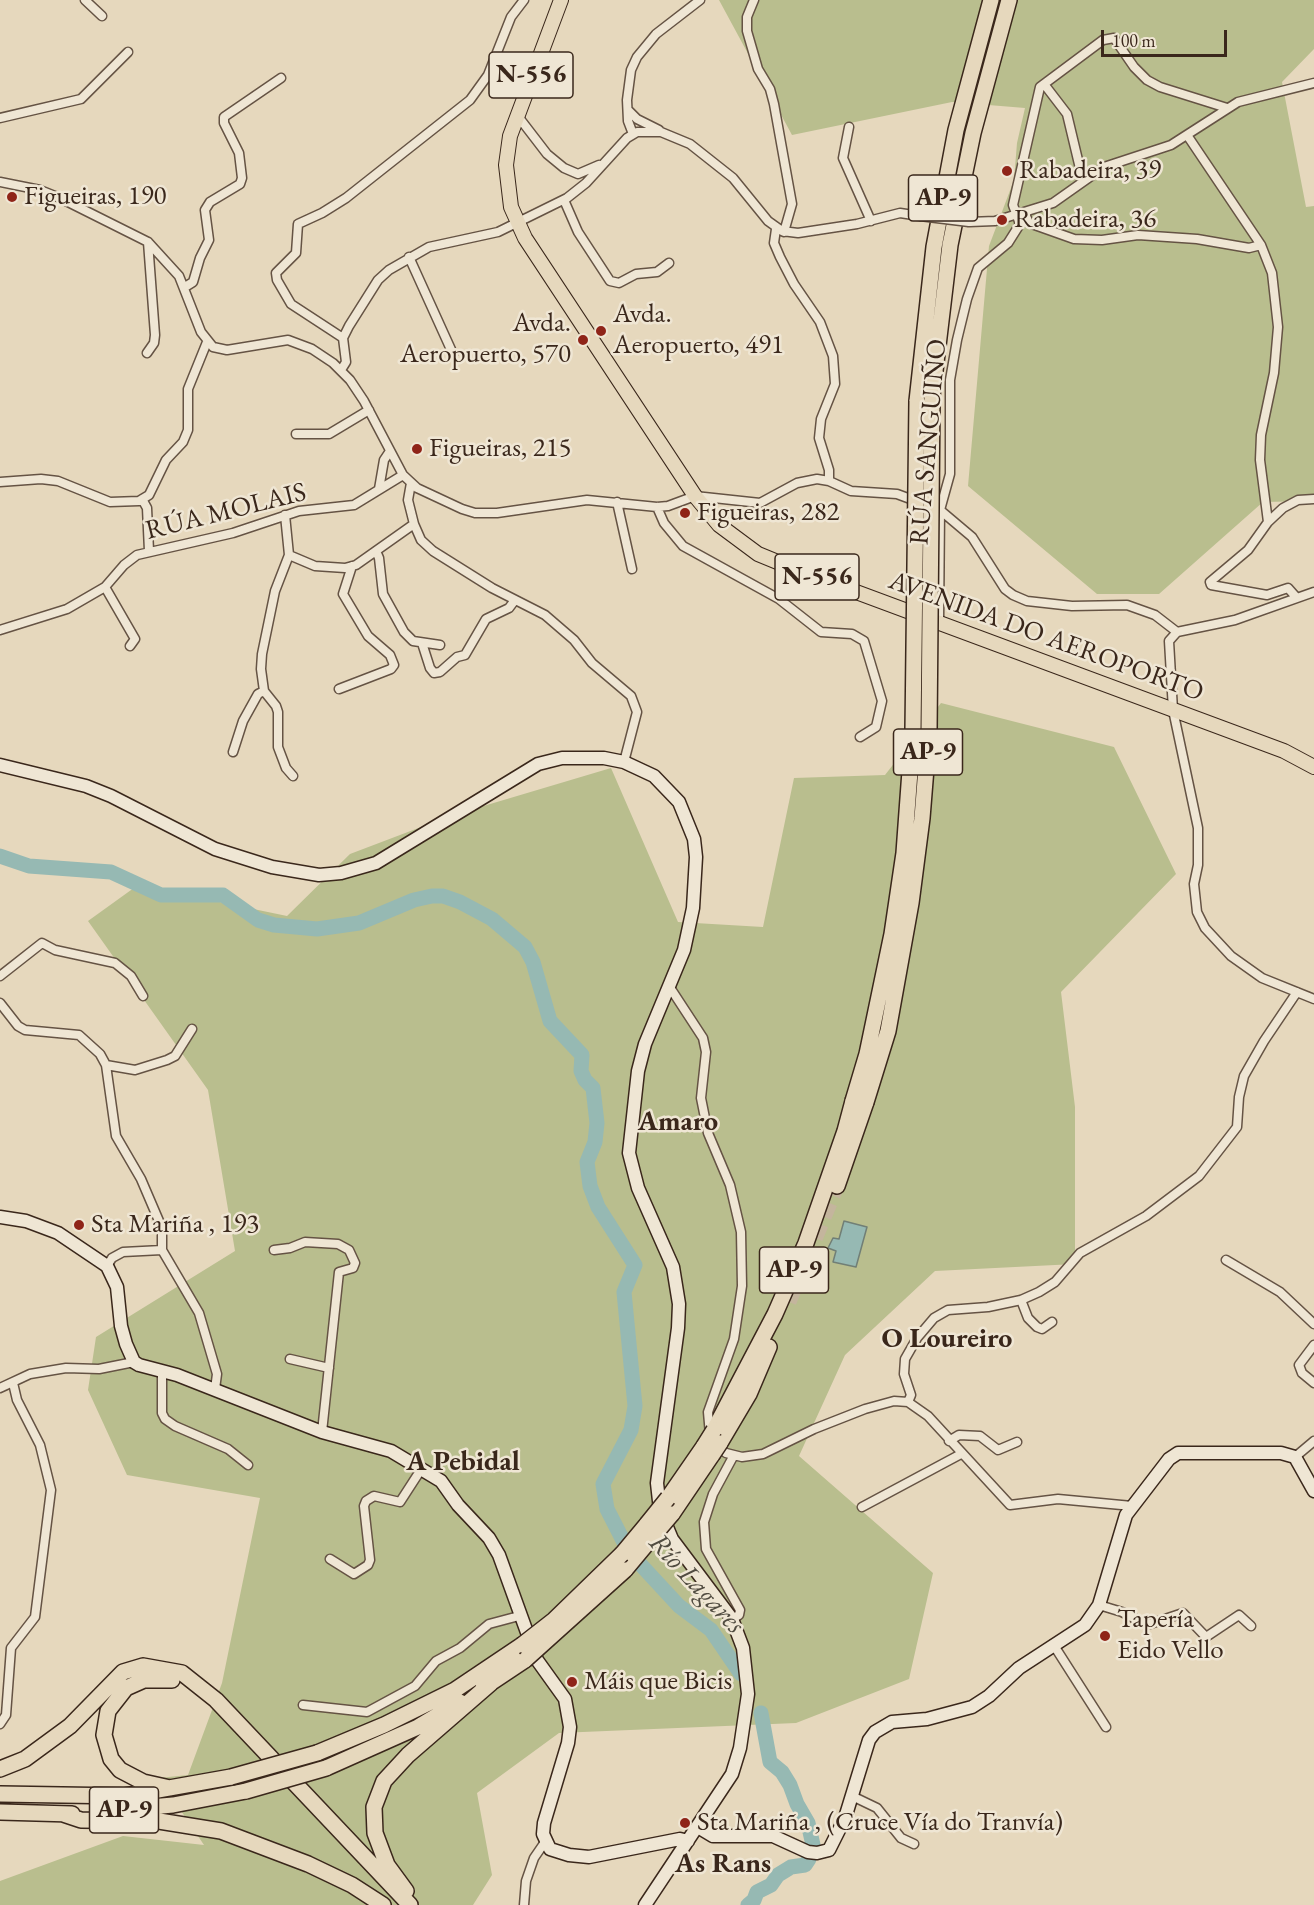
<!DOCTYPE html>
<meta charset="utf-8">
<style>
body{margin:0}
#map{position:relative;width:1314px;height:1905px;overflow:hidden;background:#e6d8bd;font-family:"EB Garamond",serif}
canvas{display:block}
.scale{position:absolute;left:1101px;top:30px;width:126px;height:27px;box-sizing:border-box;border:3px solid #3a271b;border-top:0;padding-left:8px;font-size:18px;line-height:21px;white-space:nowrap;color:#3a271b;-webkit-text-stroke:4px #efe6d4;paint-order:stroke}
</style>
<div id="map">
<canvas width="1314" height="1905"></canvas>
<div class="scale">100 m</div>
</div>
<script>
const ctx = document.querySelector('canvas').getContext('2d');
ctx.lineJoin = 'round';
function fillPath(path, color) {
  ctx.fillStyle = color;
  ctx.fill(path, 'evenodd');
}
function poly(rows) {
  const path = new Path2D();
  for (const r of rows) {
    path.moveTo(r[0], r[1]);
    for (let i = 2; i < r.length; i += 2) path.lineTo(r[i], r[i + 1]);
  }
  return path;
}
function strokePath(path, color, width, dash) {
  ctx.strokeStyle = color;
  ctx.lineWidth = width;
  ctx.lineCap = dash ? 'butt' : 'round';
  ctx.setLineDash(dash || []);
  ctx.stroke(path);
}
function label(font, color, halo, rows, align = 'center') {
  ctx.font = font + ' "EB Garamond",serif';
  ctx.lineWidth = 5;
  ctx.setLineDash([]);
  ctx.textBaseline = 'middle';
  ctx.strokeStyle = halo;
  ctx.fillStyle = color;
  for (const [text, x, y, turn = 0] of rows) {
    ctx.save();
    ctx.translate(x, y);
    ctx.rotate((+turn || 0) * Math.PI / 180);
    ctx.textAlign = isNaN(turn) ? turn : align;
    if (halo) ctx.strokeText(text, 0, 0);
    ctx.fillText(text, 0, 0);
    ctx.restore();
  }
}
fillPath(poly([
 [719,0,1314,0,1314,49,1282,82,1306,207,1314,206,1314,501,1263,502,1159,594,1097,594,968,486,989,246,1014,180,1017,143,1025,108,952,102,792,135],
 [941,703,1114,747,1176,874,1061,992,1075,1107,1075,1264,935,1271,845,1355,799,1456,933,1573,909,1679,796,1723,559,1733,477,1793,492,1875,473,1905,0,1905,0,1881,123,1836,204,1845,159,1778,188,1775,222,1683,260,1498,127,1475,88,1390,96,1337,235,1251,208,1090,88,921,138,885,287,916,350,854,450,816,611,768,678,922,763,927,794,778,885,775]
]), '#b9be8e');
const water = poly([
 [844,1221,867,1227,856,1267,833,1262,836,1251,828,1248,833,1238,839,1239,844,1221]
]);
fillPath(water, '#96b9b3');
strokePath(water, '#717f76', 1.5);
strokePath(poly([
 [0,856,29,866,111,872,161,895,223,895,258,920,274,925,317,929,359,923,414,900,432,896,443,896,460,902,492,919,525,947,533,962,550,1021,582,1055,581,1071,585,1080,593,1088,597,1123,595,1142,587,1162,590,1186,598,1207,635,1265,624,1292,635,1406,631,1430,603,1484,607,1509,629,1552,679,1606,711,1630,741,1674],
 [761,1713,770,1762,782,1772,790,1785,797,1804,808,1823,813,1845],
 [748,1905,754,1900,757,1892,771,1885,778,1875,791,1867,805,1865,809,1859]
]), '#96b9b3', 15);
strokePath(poly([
 [789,1302,837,1186]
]), '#c4b59d', 15, [15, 8]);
const street = poly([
 [85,0,102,16],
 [754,0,747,17,747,31,758,69,770,89,774,104,792,204,784,232],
 [1044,84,1067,114,1083,181],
 [628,110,637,119,659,130],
 [517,115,547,154,564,168,578,174,599,165],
 [0,118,81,99,128,52],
 [849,127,843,158,871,221],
 [633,134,628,121,627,100,631,70,637,57,656,34,700,0],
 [1187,135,1261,245,1272,273,1278,327,1274,373,1261,435,1260,460,1268,522,1248,550,1210,582,1211,585,1267,595,1288,588,1296,597],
 [0,182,40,190,60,198,148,242,179,276,201,332,213,347,227,350,288,340,312,349,333,363,350,380,364,401,403,475,417,488,462,509,475,513,497,513,587,500,657,507,668,506,695,496,760,503,797,483,817,479,829,481,851,491,897,494,940,510,972,537,1005,589,1013,595,1027,601,1072,606,1127,605,1155,615,1177,632],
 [564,200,578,232,610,281,619,283,636,274,657,272,669,263],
 [1024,212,1029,223,1074,239,1102,240,1138,235,1197,239,1249,248,1261,245],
 [969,222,995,221,1053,203,1104,167,1171,145,1238,102,1314,83],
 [776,229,774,243,780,257,794,284,820,322,833,356,835,384,821,419,819,438,829,470,829,481],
 [409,257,453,354],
 [185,287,193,282,200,258,209,240,205,210,210,202,240,184,242,178,239,153,224,123,224,117,281,78],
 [343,338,291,304,277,280,276,273,296,253,298,224,322,213,346,198,470,100,488,75,511,17,524,0],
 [147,353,154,343,155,335,148,242],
 [341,370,346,362,343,338,349,326,378,280,389,270,429,247,498,232,567,198,586,183,627,138,637,132,661,132,690,144,733,178,768,221,782,231,798,233,857,224,900,213,920,216],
 [296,434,329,434,369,410],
 [0,482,41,479,58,481,110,502,139,501,149,495,166,460,183,442,188,430,188,389,207,342],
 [411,483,408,500,414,524,421,540,433,551,492,588,545,615,574,640,592,663,631,696,637,712,624,762],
 [379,489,384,460,390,451],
 [142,499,147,508,149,551],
 [617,502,632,569],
 [657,507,664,523,683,546,779,599,821,632,852,634,864,641,882,701,876,727,860,737],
 [285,515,289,555,275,591,262,654,261,669,264,691,276,706,278,712,278,747,286,768,293,776],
 [1268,522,1283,508,1298,500,1314,499],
 [376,551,379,558,383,594,404,632,413,641,440,645],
 [289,555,315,566,345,568,356,565,414,524],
 [105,587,135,639,130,646],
 [1314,592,1235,620,1177,632,1169,641,1173,710,1198,828,1198,865,1194,884,1197,912,1205,928,1231,956,1262,978,1314,999],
 [939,622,940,510,950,474,950,380,957,340,967,299,978,268,1008,243,1020,224,1013,205,1040,87,1103,40,1114,38,1134,67,1147,80,1160,87,1227,108],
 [0,630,67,609,105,587,124,565,137,555,233,533,299,511,354,505,403,475],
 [422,643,430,668,434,673,440,672,457,657,465,655,486,619,509,608,515,600],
 [339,689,391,669,394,665,390,655,368,636,343,594,352,566],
 [233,752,243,721,258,694,264,691],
 [0,976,42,943,55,950,115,963,131,976,143,996],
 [669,986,703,1038,706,1052,701,1098,708,1133,730,1185,741,1232,742,1286,734,1339,708,1412,710,1435],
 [0,1003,18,1026,25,1030,79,1035,100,1054,106,1065,116,1136,141,1179,162,1228,162,1250,199,1313,217,1374,215,1389],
 [106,1065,135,1070,167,1060,175,1056,192,1029],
 [274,1250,290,1248,305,1242,338,1244,349,1250,355,1263,353,1268,339,1272,322,1432],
 [1226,1260,1280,1292,1314,1324],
 [107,1266,112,1258,123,1252,162,1250],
 [1021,1300,1028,1318,1037,1327,1042,1329,1052,1322],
 [1314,1345,1299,1365,1302,1373,1314,1383],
 [290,1359,329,1368],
 [162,1370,162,1413,165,1419,175,1426,228,1449,248,1465],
 [0,1388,30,1374,66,1368,99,1369,134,1362],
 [908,1402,911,1395,904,1374,905,1359,917,1338,934,1318,948,1310,988,1307,1021,1300,1039,1292,1055,1282,1080,1253,1146,1216,1199,1176,1237,1127,1239,1097,1244,1076,1264,1041,1297,992],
 [949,1441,959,1435,980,1436,998,1450,1017,1442],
 [717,1446,726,1453,742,1457,763,1454,814,1429,865,1409,894,1401,908,1402,928,1416,1010,1505,1058,1499,1132,1506],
 [1295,1457,1314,1441],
 [862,1507,961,1454],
 [330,1559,354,1574,368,1565,370,1560,364,1506,366,1501,374,1496,400,1502,422,1468],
 [1099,1605,1122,1612,1147,1625,1183,1613,1206,1637,1239,1615,1251,1626],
 [732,1619,739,1615,740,1610,706,1549,704,1522,713,1494,734,1455],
 [1053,1644,1106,1727],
 [303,1705,367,1712,415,1686,436,1661,460,1648,489,1624,519,1616],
 [0,1724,6,1715,11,1648,35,1617,51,1490,40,1445,17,1400,13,1383],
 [852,1796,877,1808,901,1838,914,1844],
 [524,1905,526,1881,534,1858,545,1842]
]);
const secondary = poly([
 [0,765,86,786,111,796,215,849,272,867,319,875,341,873,376,863,538,764,562,758,604,758,624,762,654,776,679,802,694,839,696,857,693,908,684,950,645,1044,638,1071,629,1153,638,1188,673,1267,679,1304,678,1328,657,1483,660,1510,672,1539,732,1619,743,1648,748,1694,740,1748,732,1774,645,1905],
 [0,1217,26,1221,58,1233,107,1266,117,1287,121,1326,126,1344,134,1362,139,1365,177,1375,322,1432,391,1451,441,1481,458,1505,489,1538,499,1555,537,1660,565,1699,570,1727,568,1743,544,1823,543,1834,550,1849,569,1855,589,1857,680,1839,688,1841],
 [698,1827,713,1836,773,1836,808,1852,817,1853,829,1850,845,1818,869,1740,875,1732,892,1722,927,1719,972,1707,989,1696,1019,1668,1085,1625,1099,1605,1126,1515,1169,1459,1178,1453,1281,1453,1295,1457,1314,1491]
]);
const primary = poly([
 [561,0,510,136,506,165,511,207,525,238,695,496,719,525,758,554,797,570,1284,751,1314,767]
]);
const highway = poly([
 [932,396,950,245,973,133,1009,0],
 [917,401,934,247,956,130,991,0],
 [837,1186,866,1102],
 [714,1430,775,1314,806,1243,845,1131,853,1101],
 [720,1443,749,1394,769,1347],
 [668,1498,704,1446],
 [672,1514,712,1455],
 [622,1554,647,1524],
 [625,1570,655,1534],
 [483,1688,525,1660],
 [317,1753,384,1725,455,1690,522,1645],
 [326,1768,418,1727,460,1702],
 [0,1769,25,1759,70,1726,123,1672,143,1666,182,1673,216,1700,410,1905],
 [170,1788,143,1782,120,1770,111,1759,104,1735,108,1711,126,1688,144,1680,172,1680],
 [0,1794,124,1796,231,1777],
 [105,1811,173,1805,246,1791],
 [0,1812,72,1814],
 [63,1814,81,1820,159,1821,221,1831,308,1864,352,1885,383,1905],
 [406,1891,387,1865,375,1833,374,1807,384,1781,408,1755,491,1683]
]);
strokePath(street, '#655344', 11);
strokePath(secondary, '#3a271b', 15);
strokePath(primary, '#3a271b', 16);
strokePath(highway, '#3a271b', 18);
strokePath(street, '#efe6d4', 8);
strokePath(secondary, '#efe6d4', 12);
strokePath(primary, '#e6d8bd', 14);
strokePath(highway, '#e6d8bd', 15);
const streetBridge = poly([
 [920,216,969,222]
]);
const highwayBridge = poly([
 [853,1101,867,1054,892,934,904,853,913,730,917,401],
 [866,1102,888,1031,911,903,922,818,929,731,932,396],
 [704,1446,714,1430],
 [712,1455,720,1443],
 [647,1524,668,1498],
 [655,1534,672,1514],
 [522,1645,554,1620,622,1554],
 [525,1660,625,1570],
 [231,1777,317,1753],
 [246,1791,326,1768]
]);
strokePath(streetBridge, '#655344', 11, []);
strokePath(highwayBridge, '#3a271b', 18, []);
strokePath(streetBridge, '#efe6d4', 8);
strokePath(highwayBridge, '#e6d8bd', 15);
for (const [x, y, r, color] of [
 [1007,171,6,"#8f2418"],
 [12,197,6,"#8f2418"],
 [1002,220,6,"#8f2418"],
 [601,331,6,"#8f2418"],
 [583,340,6,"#8f2418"],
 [417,449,6,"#8f2418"],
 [685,513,6,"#8f2418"],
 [79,1225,6,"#8f2418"],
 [1105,1636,6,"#8f2418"],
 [572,1682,6,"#8f2418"],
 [685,1823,6,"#8f2418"]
]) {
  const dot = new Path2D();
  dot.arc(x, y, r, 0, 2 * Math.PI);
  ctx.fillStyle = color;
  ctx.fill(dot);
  strokePath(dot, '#efe6d4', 2);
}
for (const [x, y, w] of [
 [531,75,84],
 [943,198,69],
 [817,577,84],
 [928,752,69],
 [794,1270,69],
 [124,1810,69]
]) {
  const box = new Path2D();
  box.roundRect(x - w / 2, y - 23, w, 46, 4.5);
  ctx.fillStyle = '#efe6d4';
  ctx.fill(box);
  strokePath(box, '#3a271b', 1.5);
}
label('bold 26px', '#3a271b', null, [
 ["N-556",531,75],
 ["AP-9",943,198],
 ["N-556",817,577],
 ["AP-9",928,752],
 ["AP-9",794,1270],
 ["AP-9",124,1810]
]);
label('27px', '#3a271b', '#efe6d4', [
 ["Rabadeira, 39",1019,171],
 ["Figueiras, 190",24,197],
 ["Rabadeira, 36",1014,220],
 ["Avda.",613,315],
 ["Aeropuerto, 491",613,346],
 ["Avda.",571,324,"right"],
 ["Aeropuerto, 570",571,355,"right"],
 ["Figueiras, 215",429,449],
 ["Figueiras, 282",697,513],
 ["Sta Mariña , 193",91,1225],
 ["Tapería",1117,1620],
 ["Eido Vello",1117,1651],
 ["Máis que Bicis",584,1682],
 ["Sta Mariña , (Cruce Vía do Tranvía)",697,1823]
], 'left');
label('27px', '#3a271b', '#efe6d4', [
 ["RÚA SANGUIÑO",929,442,-85],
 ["RÚA MOLAIS",226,512,-14],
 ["AVENIDA DO AEROPORTO",1046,637,20]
]);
label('bold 28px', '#3a271b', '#efe6d4', [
 ["Amaro",678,1122],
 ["O Loureiro",947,1339],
 ["A Pebidal",463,1462],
 ["As Rans",723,1864]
]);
label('italic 28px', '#514c41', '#efe6d4', [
 ["Río Lagares",696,1584,47]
]);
</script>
